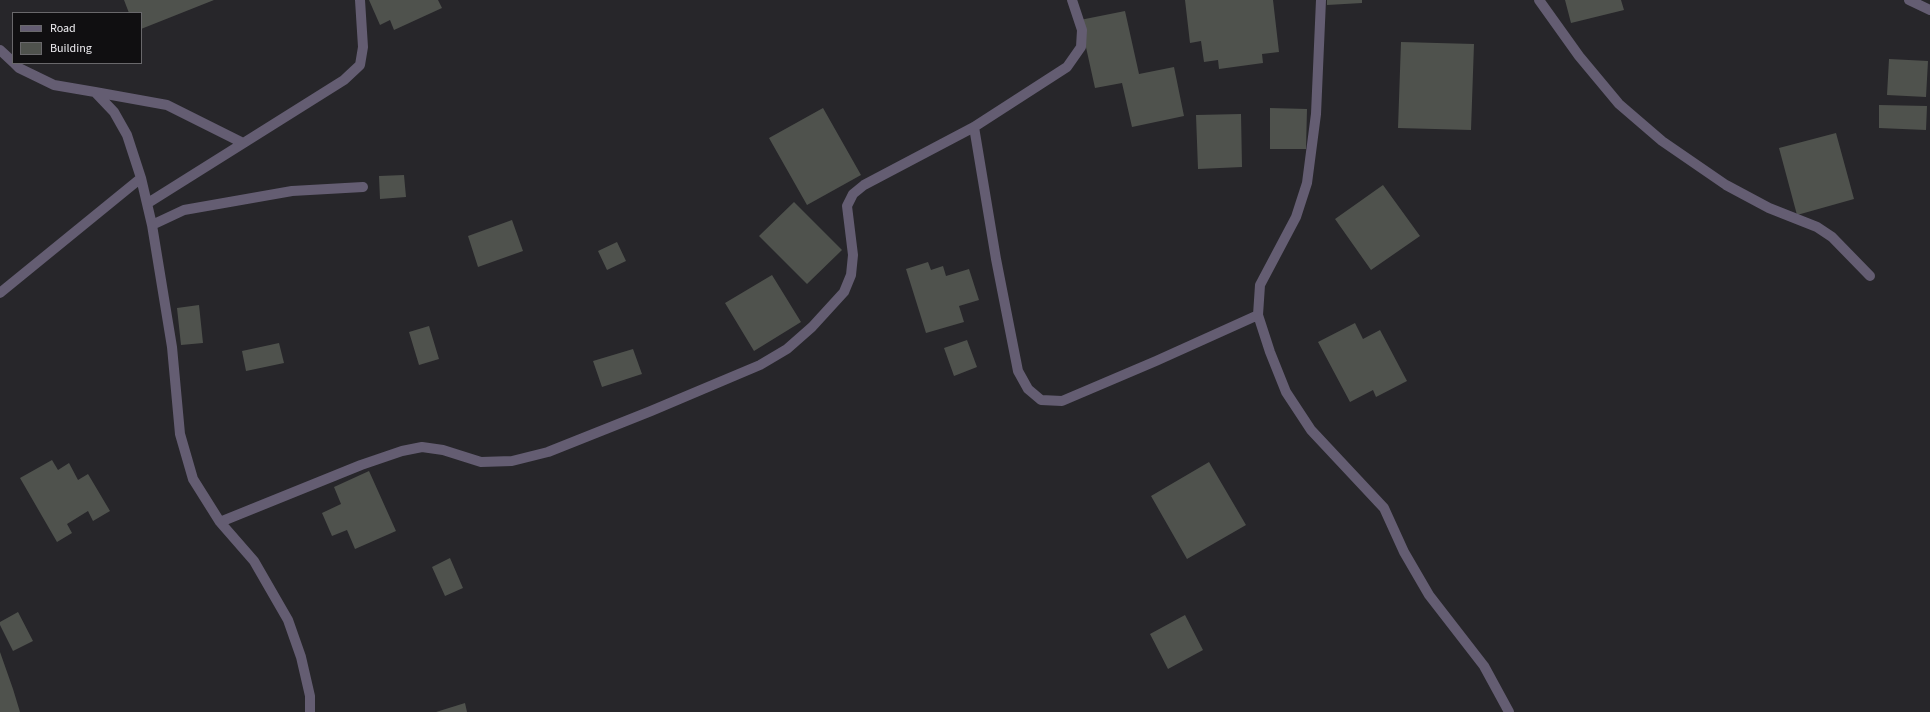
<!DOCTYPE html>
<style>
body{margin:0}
#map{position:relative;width:1930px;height:712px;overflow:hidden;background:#27262a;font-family:"Source Sans 3",sans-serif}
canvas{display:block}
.legend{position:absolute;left:12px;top:12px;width:130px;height:52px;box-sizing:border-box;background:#100f11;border:1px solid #69686b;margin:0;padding:5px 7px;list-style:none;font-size:12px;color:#efeef2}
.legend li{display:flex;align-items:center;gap:8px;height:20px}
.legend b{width:20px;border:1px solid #69686b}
</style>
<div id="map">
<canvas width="1930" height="712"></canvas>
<ul class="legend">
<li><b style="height:5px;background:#645d72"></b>Road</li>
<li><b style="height:11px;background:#4f524d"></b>Building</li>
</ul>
</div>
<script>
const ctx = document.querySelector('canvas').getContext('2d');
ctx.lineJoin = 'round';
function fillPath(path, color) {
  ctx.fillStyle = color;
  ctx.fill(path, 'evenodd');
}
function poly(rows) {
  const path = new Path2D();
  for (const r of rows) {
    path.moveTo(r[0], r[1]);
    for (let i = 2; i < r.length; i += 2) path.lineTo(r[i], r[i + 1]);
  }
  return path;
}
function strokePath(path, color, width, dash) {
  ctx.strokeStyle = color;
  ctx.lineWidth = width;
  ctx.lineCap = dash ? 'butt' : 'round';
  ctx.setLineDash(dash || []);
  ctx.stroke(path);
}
fillPath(poly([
 [124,0,214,0,141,29,141,13,129,13],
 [369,0,438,0,442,8,394,30,390,20,380,25],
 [1185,0,1273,0,1279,52,1262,54,1263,63,1219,69,1218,60,1204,62,1201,41,1190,43],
 [1327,0,1362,0,1362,3,1327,5],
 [1565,0,1621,0,1624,10,1571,23],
 [1125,11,1139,74,1174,67,1184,116,1132,127,1122,83,1095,88,1080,20],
 [1401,42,1474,44,1471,130,1398,128],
 [1889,59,1928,61,1926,97,1887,95],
 [1879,105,1927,106,1926,130,1879,128],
 [823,108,861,175,807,205,769,138],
 [1270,108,1307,109,1306,149,1270,149],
 [1241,114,1242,167,1198,169,1196,115],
 [1836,133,1854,199,1797,215,1779,148],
 [404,175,406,197,380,199,379,176],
 [1383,185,1420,236,1371,270,1335,219],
 [794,202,842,250,807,284,759,236],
 [512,220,523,251,478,267,468,236],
 [617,242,626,261,607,270,598,251],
 [928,262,931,270,943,266,946,276,969,269,979,300,959,306,964,322,926,333,906,269],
 [772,275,801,322,754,351,725,303],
 [199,305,203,343,181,345,177,308],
 [1355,323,1363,339,1380,330,1407,381,1376,397,1373,390,1350,402,1318,342],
 [429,326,439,359,419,365,409,332],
 [967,340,977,367,954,376,944,348],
 [279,343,284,363,246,371,242,351],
 [633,349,642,374,602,387,593,361],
 [52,460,58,470,69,463,78,480,88,474,110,511,93,521,88,511,67,524,72,533,57,542,20,478],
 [1209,462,1246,525,1187,559,1151,496],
 [369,471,396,531,355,549,347,530,332,536,322,513,341,504,334,487],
 [450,558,463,588,445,596,432,567],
 [18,612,33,641,13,651,0,625,0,622],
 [1185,615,1203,650,1168,669,1150,634],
 [0,652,13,689,20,712,0,712],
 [465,703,467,712,436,712]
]), '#4f524d');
strokePath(poly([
 [1321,0,1316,114,1307,183,1296,217,1260,285,1258,315,1270,352,1286,392,1311,430,1384,508,1404,552,1429,595,1484,666,1509,712],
 [1539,0,1579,56,1619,104,1662,141,1726,185,1769,208,1817,227,1832,237,1870,276],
 [1909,0,1930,10],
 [0,50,13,62],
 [14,63,19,68,54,85,95,92,114,112,127,135,141,178,152,225,172,347,180,434,193,479,220,522,254,561,288,620,301,657,310,696,310,712],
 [95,92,167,105,243,143],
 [974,127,996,259,1018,371,1028,389,1041,400,1062,401,1156,361,1258,315],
 [148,203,344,80,360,65,363,47,360,0],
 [152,225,184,210,292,191,363,187],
 [0,293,141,178],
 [220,522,361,465,402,451,422,447,443,450,481,462,512,461,548,452,651,411,760,365,787,349,812,327,844,292,851,275,853,255,847,206,853,194,864,185,974,127,1067,67,1081,47,1082,30,1072,0]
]), '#645d72', 10);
</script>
